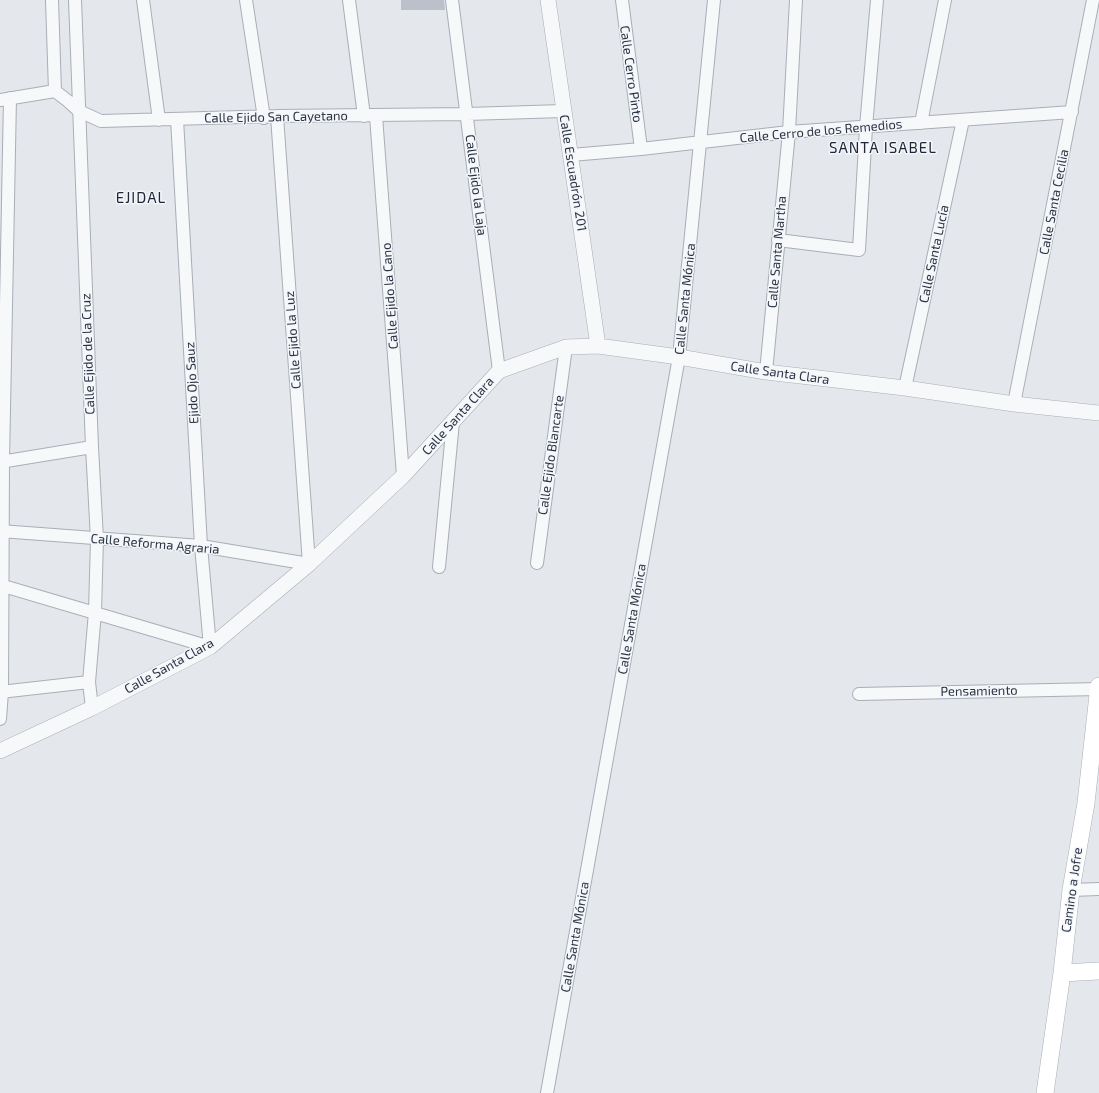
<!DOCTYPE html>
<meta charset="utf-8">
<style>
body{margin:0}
canvas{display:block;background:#e4e7ec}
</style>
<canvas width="1099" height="1093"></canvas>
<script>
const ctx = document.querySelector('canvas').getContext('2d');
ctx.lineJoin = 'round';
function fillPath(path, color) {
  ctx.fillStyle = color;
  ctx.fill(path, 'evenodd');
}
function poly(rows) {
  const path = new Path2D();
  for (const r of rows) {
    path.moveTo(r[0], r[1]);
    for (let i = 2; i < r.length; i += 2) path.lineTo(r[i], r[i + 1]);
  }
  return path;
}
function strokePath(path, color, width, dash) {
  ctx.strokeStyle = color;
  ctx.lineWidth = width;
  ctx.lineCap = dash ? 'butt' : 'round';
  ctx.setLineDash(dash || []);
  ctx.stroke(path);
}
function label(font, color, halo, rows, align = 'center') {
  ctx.font = font + ' "Exo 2",sans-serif';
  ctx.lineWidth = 3;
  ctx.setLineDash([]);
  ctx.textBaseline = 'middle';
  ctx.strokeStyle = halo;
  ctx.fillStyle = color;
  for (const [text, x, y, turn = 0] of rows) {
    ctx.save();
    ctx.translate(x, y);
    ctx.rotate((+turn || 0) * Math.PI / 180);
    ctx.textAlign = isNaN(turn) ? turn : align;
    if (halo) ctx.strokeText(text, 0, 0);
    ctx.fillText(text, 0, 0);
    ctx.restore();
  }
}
fillPath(poly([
 [401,0,444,0,445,10,401,10]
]), '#bbc0ca');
const minor = poly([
 [52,0,55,91],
 [75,0,92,447,97,539,95,612,89,682,92,708],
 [143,0,159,120],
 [246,0,264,118],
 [349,0,364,116],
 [452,0,499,371],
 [622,0,641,149],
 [0,100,55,91,68,101,79,111,101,121,277,116,467,114,563,111],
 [376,116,403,476],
 [921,123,945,0],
 [571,155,641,149,789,132,1072,112],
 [778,240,859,250,866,127,877,0],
 [766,372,789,132,796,0],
 [905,388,963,120],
 [1014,404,1093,0],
 [0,462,92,447],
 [0,531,201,546,309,564,277,116],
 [537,563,566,347],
 [439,567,453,422],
 [0,585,210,647,201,546,177,119],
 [0,692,89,682],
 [859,694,1099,689],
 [0,719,2,692,3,461,10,98],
 [1071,890,1099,889],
 [547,1093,679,357,714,0]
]);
const tertiary = poly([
 [548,0,598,346],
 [0,751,92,708,210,647,309,564,403,476,499,371,566,347,598,346,679,357,766,372,905,388,1014,404,1099,413]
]);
const secondary = poly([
 [1062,973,1099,971],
 [1045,1093,1062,973,1071,890,1086,803,1099,686]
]);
strokePath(minor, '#a9aeb7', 14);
strokePath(tertiary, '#a9aeb7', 16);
strokePath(secondary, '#a9aeb7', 18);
strokePath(minor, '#f7f8fa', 12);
strokePath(tertiary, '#f7f8fa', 15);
strokePath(secondary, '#fff', 17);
label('13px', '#2b3445', '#f4f6f9', [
 ["Calle Cerro Pinto",631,74,82],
 ["Calle Ejido San Cayetano",276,117,-1],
 ["Calle Cerro de los Remedios",821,131,-5],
 ["Calle Escuadrón 201",573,173,81],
 ["Calle Ejido la Laja",476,185,83],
 ["Calle Santa Cecilia",1054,202,-79],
 ["Calle Santa Martha",777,252,-85],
 ["Calle Santa Lucía",934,254,-78],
 ["Calle Ejido la Cano",390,296,-94],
 ["Calle Santa Mónica",685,299,-84],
 ["Calle Ejido la Luz",293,340,-94],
 ["Calle Ejido de la Cruz",88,354,-92],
 ["Calle Santa Clara",780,373,8],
 ["Ejido Ojo Sauz",192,383,-93],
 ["Calle Santa Clara",458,416,-48],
 ["Calle Ejido Blancarte",551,455,-82],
 ["Calle Reforma Agraria",155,544,5],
 ["Calle Santa Mónica",632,619,-80],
 ["Calle Santa Clara",169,666,-29],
 ["Pensamiento",979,691,-1],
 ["Camino a Jofre",1072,890,-82],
 ["Calle Santa Mónica",575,937,-80]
]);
ctx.letterSpacing = '1px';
label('15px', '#1d2536', '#f4f6f9', [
 ["SANTA ISABEL",883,148],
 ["EJIDAL",141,198]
]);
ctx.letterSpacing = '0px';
</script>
